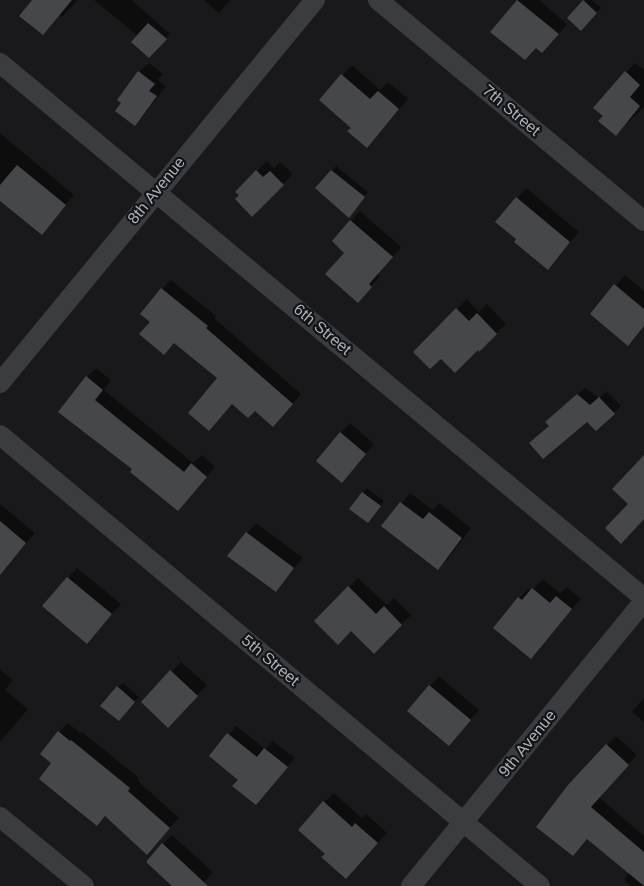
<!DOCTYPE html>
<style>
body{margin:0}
canvas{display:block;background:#19191b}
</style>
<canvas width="644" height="886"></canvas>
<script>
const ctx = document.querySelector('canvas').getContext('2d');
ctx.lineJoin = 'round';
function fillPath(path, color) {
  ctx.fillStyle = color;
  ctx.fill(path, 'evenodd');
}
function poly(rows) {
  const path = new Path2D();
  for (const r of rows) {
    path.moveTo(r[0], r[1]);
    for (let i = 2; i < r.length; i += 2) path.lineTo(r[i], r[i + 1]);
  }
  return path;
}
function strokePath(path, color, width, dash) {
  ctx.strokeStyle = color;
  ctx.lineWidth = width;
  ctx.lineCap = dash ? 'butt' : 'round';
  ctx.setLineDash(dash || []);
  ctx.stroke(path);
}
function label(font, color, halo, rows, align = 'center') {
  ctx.font = font + ' Arial,sans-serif';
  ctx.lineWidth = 4.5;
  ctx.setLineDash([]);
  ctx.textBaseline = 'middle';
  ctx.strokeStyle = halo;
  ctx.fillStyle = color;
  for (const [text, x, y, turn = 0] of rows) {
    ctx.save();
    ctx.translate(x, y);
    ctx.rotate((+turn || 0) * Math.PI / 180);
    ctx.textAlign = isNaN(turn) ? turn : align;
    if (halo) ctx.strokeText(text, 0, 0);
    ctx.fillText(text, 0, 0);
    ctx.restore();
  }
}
fillPath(poly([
 [34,0,78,0,62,17,60,15,43,33],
 [94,0,132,0,170,34,154,52,138,36],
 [204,0,231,0,219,13],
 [518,0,539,0,567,24,552,42,536,47,492,31],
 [585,0,592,0,601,8,581,29,569,18],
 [149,63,163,74,158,80,166,86,144,115,135,124,139,72],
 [635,63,644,70,644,107,616,134,605,116,626,72],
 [352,65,380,90,388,82,408,99,376,136,352,127,320,100],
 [0,133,74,195,41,233,0,199],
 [267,161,274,168,280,162,293,174,252,215,241,195,237,192],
 [336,166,368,192,353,212,332,171],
 [526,188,579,232,548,268,518,238,517,198],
 [360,211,401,247,377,274,380,276,367,291,346,252,351,221],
 [625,275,644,291,644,326,637,335,591,314],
 [171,280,216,316,214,318,301,394,282,416,218,378,151,321,162,289],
 [467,299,479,312,487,304,506,324,479,350,478,349,441,357,414,352],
 [96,368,111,380,104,390,193,463,202,455,215,467,187,500,134,469,60,412,87,377],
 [585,388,599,398,607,391,621,406,614,413,587,420,550,426,554,414],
 [350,423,374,444,352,471,340,433],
 [367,488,384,501,372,517,363,493],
 [410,493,433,510,439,503,471,528,448,559,438,568,383,526],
 [0,504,35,533,10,562,0,571],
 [256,523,303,558,275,590,229,555],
 [77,568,121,604,87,642,44,606],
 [358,578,387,605,394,598,411,615,374,652,352,630,316,621],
 [543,579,560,593,567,587,581,599,531,657,519,598,529,589,531,591],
 [181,662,207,685,177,716,142,702],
 [0,670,13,680,5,690,28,709,0,742],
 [439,676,479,710,449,744,409,711],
 [123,683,139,697,123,715,118,687],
 [644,698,644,722,632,712],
 [68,723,80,733,82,732,139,778,137,780,179,818,156,843,106,816,97,824,53,763,59,732],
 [236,726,265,749,273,741,295,758,264,795,239,779,211,756],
 [616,736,637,755,599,797,644,836,644,886,631,886,624,880,629,873,588,838,573,854,569,786],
 [334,793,362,818,366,814,387,833,356,868,327,853,324,802],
 [172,835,213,872,201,886,174,886,162,844]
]), '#0007');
fillPath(poly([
 [32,0,72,0,43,35,19,16],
 [517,0,559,34,542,53,536,48,525,60,490,32],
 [583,0,597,13,581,31,567,18],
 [148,23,167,39,149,58,131,42],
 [138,71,155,84,149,91,157,96,135,126,115,111,121,103,117,100],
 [625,71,640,85,630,97,640,106,616,136,598,121,603,116,593,108],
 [341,74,370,99,378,91,399,109,367,148,347,131,351,128,319,100],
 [17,165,66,205,42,235,0,201,0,185],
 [256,170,263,177,270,171,284,185,252,217,235,199,239,195,235,192],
 [331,170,365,197,349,218,315,188],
 [516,197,570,242,548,270,514,242,516,239,495,222],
 [350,220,393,257,369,284,372,287,358,303,325,274,344,253,332,241],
 [614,284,644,309,644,326,628,346,590,314],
 [161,288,208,326,206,328,293,404,273,427,255,411,248,418,232,404,209,431,188,413,217,378,174,343,164,355,139,334,150,322,140,314],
 [456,308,469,321,477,313,497,334,479,352,478,350,455,373,441,359,430,369,413,352],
 [86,376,103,390,95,400,184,472,191,463,207,477,178,511,130,472,132,469,58,412],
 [577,394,590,405,599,397,615,414,596,431,587,422,543,459,529,443,549,426,545,422],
 [340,432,366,454,342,483,316,461],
 [644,455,644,519,621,544,605,528,628,504,612,489],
 [362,492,381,506,368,523,349,509],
 [400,502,423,519,429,512,462,538,438,570,381,526],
 [0,521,26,543,0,575],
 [246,532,294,568,276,592,227,556],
 [67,577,112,614,87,644,42,606],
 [348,586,376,614,384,606,402,625,374,654,351,631,338,645,314,621],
 [532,588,550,603,556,596,572,609,531,659,493,628,518,597,522,600],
 [170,670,198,696,168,728,141,702],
 [429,685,471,720,449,746,407,711],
 [117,686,135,702,119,721,100,706],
 [58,731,70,741,71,740,130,788,128,791,170,828,147,855,105,816,97,826,39,779,51,763,40,754],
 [227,733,257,757,264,748,288,767,256,805,232,786,238,780,209,756],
 [606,744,629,765,591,807,644,852,644,886,587,839,573,856,536,827,568,785],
 [323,801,352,827,355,823,378,843,346,879,321,857,325,854,298,830],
 [162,843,208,886,172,886,146,862]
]), '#45474b');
strokePath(poly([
 [378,0,644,221],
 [0,63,644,598],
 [0,383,315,0],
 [0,435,540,886],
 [0,817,84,886],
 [411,886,644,601]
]), '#3a3c40', 20);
label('16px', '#abb2bb', '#141416', [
 ["7th Street",511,111,40],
 ["8th Avenue",157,191,-51],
 ["6th Street",322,330,40],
 ["5th Street",270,661,40],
 ["9th Avenue",528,744,-51]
]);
</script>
